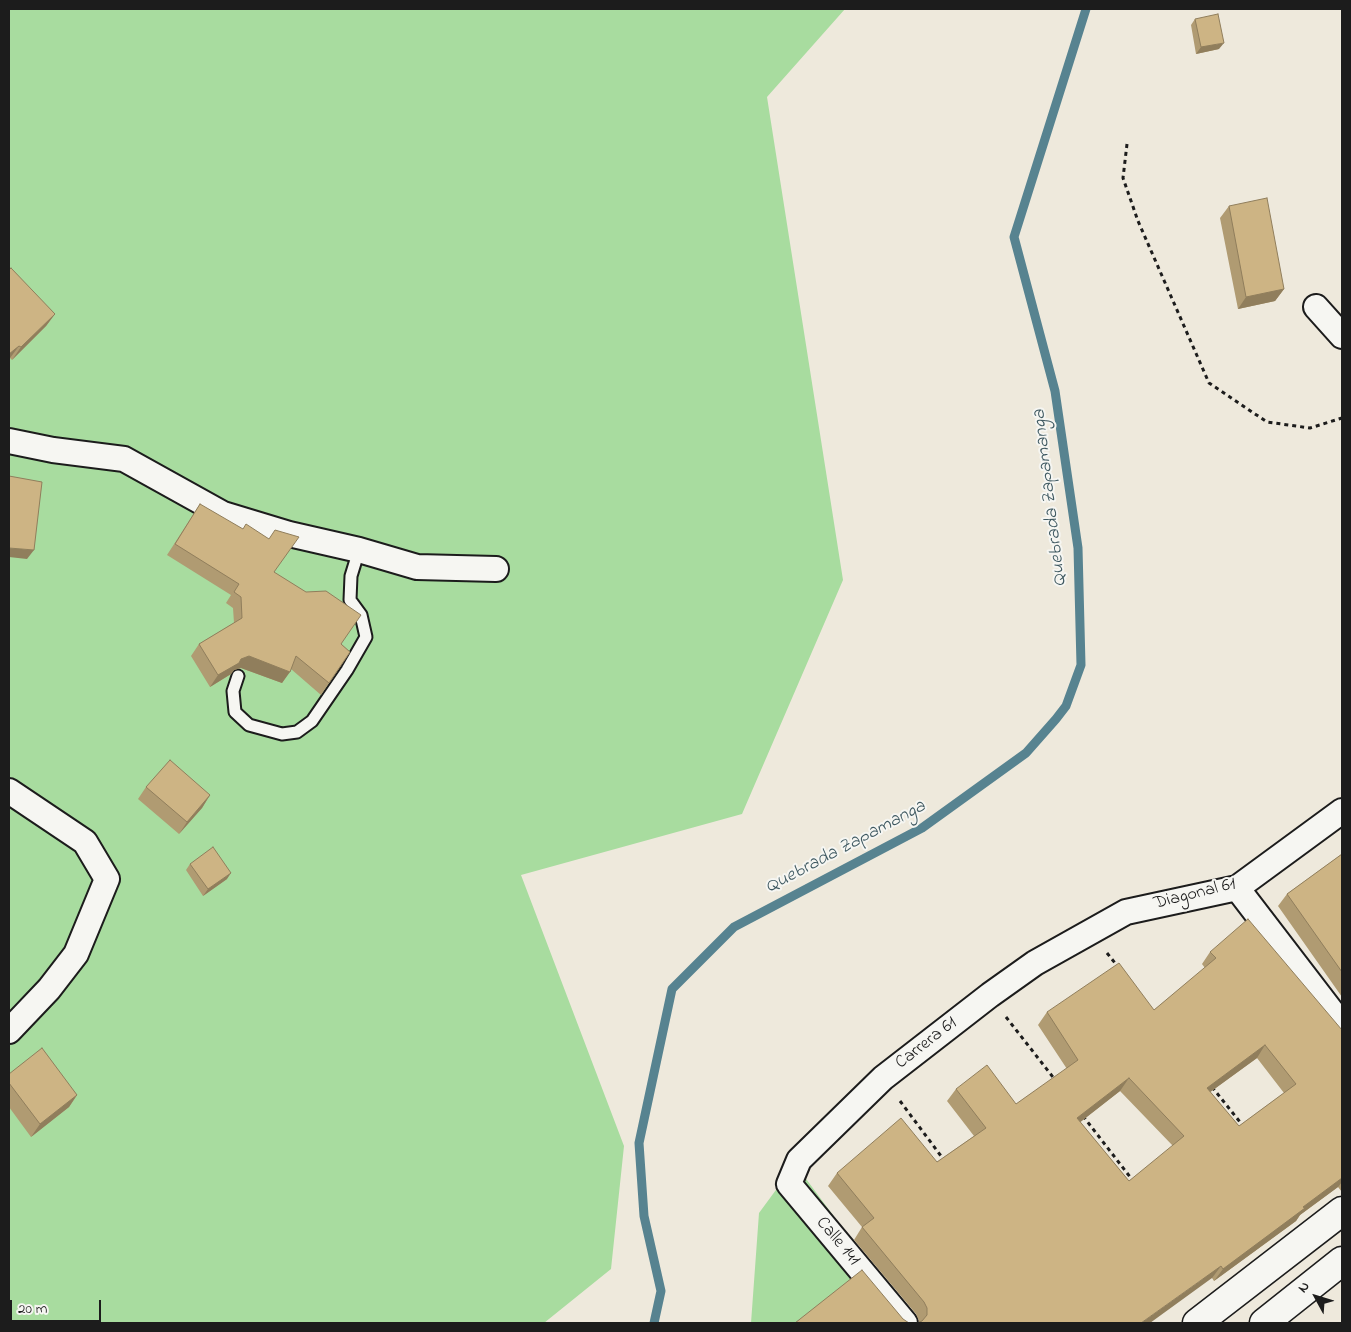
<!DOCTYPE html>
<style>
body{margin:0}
#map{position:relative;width:1351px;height:1332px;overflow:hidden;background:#eee9dc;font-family:"Indie Flower",sans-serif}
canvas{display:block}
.frame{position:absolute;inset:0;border:10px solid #1c1c1c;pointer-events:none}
.north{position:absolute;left:1291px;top:1272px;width:50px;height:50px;-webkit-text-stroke:4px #f6f6f2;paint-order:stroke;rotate:309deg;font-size:14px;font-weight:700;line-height:20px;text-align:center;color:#1c1c1c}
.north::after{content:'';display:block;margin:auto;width:18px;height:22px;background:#1c1c1c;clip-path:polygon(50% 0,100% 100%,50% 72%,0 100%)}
.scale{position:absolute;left:10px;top:1300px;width:91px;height:22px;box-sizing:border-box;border:2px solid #1c1c1c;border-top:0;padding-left:6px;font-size:15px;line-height:18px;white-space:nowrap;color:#1c1c1c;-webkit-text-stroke:4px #f6f6f2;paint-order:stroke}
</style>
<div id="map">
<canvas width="1351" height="1332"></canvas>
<div class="frame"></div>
<div class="north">N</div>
<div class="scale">20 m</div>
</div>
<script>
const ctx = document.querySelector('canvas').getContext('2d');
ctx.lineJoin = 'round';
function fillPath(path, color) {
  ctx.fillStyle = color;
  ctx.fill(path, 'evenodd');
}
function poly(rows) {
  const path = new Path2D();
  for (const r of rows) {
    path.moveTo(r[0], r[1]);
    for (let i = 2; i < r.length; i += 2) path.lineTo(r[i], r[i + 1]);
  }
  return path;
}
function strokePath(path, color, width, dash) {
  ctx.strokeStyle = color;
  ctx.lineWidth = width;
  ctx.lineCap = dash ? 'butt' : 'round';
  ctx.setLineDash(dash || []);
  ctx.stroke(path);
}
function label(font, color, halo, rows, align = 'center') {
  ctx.font = font + ' "Indie Flower",sans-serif';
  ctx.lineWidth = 4;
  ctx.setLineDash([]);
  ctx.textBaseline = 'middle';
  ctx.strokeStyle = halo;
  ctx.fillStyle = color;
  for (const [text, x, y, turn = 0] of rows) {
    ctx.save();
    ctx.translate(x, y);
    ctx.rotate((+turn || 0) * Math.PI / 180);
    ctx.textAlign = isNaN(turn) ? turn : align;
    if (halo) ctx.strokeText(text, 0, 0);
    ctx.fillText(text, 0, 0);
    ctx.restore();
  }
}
fillPath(poly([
 [9,9,845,9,767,97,843,580,742,814,521,875,624,1146,611,1269,544,1323,9,1323],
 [795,1164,913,1323,751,1323,759,1213]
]), '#a8dc9f');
strokePath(poly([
 [654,1323,661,1291,644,1216,639,1143,672,989,734,927,922,828,1026,753,1056,719,1066,706,1081,665,1078,548,1055,391,1014,237,1086,9]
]), '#578390', 9);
const service = poly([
 [238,676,233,691,235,712,249,725,282,734,297,732,312,721,347,670,366,637,361,615,350,600,351,576,359,550]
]);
const minor = poly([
 [1316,307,1342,336],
 [9,441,53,450,124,459,223,514,289,534,359,550,417,567,496,569],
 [9,791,85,842,107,879,76,954,49,989,9,1031],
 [1237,888,1342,1025],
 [905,1323,789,1184,799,1160,883,1078,990,995,1035,963,1126,912,1237,888,1342,811]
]);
const secondary = poly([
 [1197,1323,1342,1211],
 [1264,1323,1342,1261]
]);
strokePath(service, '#1c1c1c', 15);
strokePath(minor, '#1c1c1c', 28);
strokePath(secondary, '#1c1c1c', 31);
strokePath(poly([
 [1127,144,1123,178,1138,221,1209,383,1267,422,1310,428,1342,418],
 [1107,953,1119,968],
 [1006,1017,1056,1081],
 [1212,1087,1244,1127],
 [900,1101,944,1160],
 [1083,1116,1134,1182]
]), '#1c1c1c', 3, [4, 4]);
strokePath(service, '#f6f6f2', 11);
strokePath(minor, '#f6f6f2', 24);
strokePath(secondary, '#f6f6f2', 28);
fillPath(poly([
 [1195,19,1219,49,1196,54,1191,25],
 [1229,206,1284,289,1275,301,1238,309,1220,218],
 [9,270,55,314,46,326,12,360,10,358],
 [200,504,274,572,341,644,350,652,321,695,291,669,282,683,241,668,234,670,231,674,210,687,191,656,199,644,234,623,233,608,226,603,231,595,167,555],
 [146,787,210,795,202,808,179,834,138,799],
 [1342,854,1342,997,1278,906,1287,894],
 [190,864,227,879,203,896,186,870],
 [1210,952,1342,1030,1342,1192,1338,1187,1300,1215,1296,1221,1214,1281,1212,1278,918,1323,919,1321,916,1314,854,1240,862,1227,828,1186,837,1173,937,1162,974,1136,947,1101,956,1089,1016,1104,1067,1069,1038,1025,1047,1012,1154,1010,1205,968,1202,964],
 [1257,1058,1284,1093,1239,1126,1210,1092],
 [1120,1091,1173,1146,1129,1181,1080,1122],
 [9,1074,77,1095,69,1107,31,1137,9,1107]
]), '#b09b72');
fillPath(poly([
 [1224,43,1219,49,1196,54,1201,47],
 [1284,289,1275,301,1238,309,1246,297],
 [55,314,46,326,12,360,21,347],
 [19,346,10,358,9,359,9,354],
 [9,548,34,550,27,559,9,557],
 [249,656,290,672,282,683,241,668,234,670,231,674,210,687,218,675,241,659],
 [210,795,202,808,179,834,187,822],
 [231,873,227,879,203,896,208,889],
 [1265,1045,1257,1058,1198,1101,1207,1088],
 [1129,1078,1120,1091,1069,1131,1077,1118],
 [77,1095,69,1107,31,1137,40,1124],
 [1342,1178,1342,1182,1338,1187,1300,1215,1296,1221,1214,1281,1223,1269,1303,1207],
 [1221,1266,1212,1278,1150,1323,1141,1323]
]), '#907e5c');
const building = poly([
 [1218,14,1224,43,1201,47,1195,19,1218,14],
 [1267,198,1284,289,1246,297,1229,206,1267,198],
 [11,268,55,314,21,347,19,346,9,354,9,270,11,268],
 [9,476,42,482,34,550,9,548,9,476],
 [200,504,243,529,246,524,269,539,275,530,299,537,274,572,306,592,326,591,361,615,341,644,350,652,329,683,296,656,290,672,249,656,241,659,239,663,218,675,199,644,242,618,241,597,234,592,239,584,175,544,200,504],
 [170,760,210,795,187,822,146,787,170,760],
 [213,847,231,873,208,889,190,864,213,847],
 [1342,854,1342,972,1287,894,1342,854],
 [1248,919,1342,1030,1342,1178,1303,1207,1305,1208,1223,1269,1221,1266,1141,1323,917,1323,922,1321,927,1315,927,1308,924,1302,862,1227,874,1218,837,1173,901,1118,937,1162,986,1128,956,1089,987,1065,1016,1104,1078,1060,1047,1012,1119,963,1154,1010,1216,958,1210,952,1248,919],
 [1265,1045,1296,1084,1239,1126,1207,1088,1265,1045],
 [1129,1078,1184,1136,1129,1181,1077,1118,1129,1078],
 [42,1048,77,1095,40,1124,9,1083,9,1074,42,1048],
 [862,1270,903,1319,909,1323,911,1323,795,1323,862,1270]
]);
fillPath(building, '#cdb484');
strokePath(building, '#907e5c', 1);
label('18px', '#1c1c1c', '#f6f6f2', [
 ["Diagonal 61",1195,895,-14],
 ["Carrera 61",927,1044,-38],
 ["Calle 141",837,1242,50]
]);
label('italic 19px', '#3e5860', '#f6f6f2', [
 ["Quebrada Zapamanga",1051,498,-97],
 ["Quebrada Zapamanga",846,848,-28]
]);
</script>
